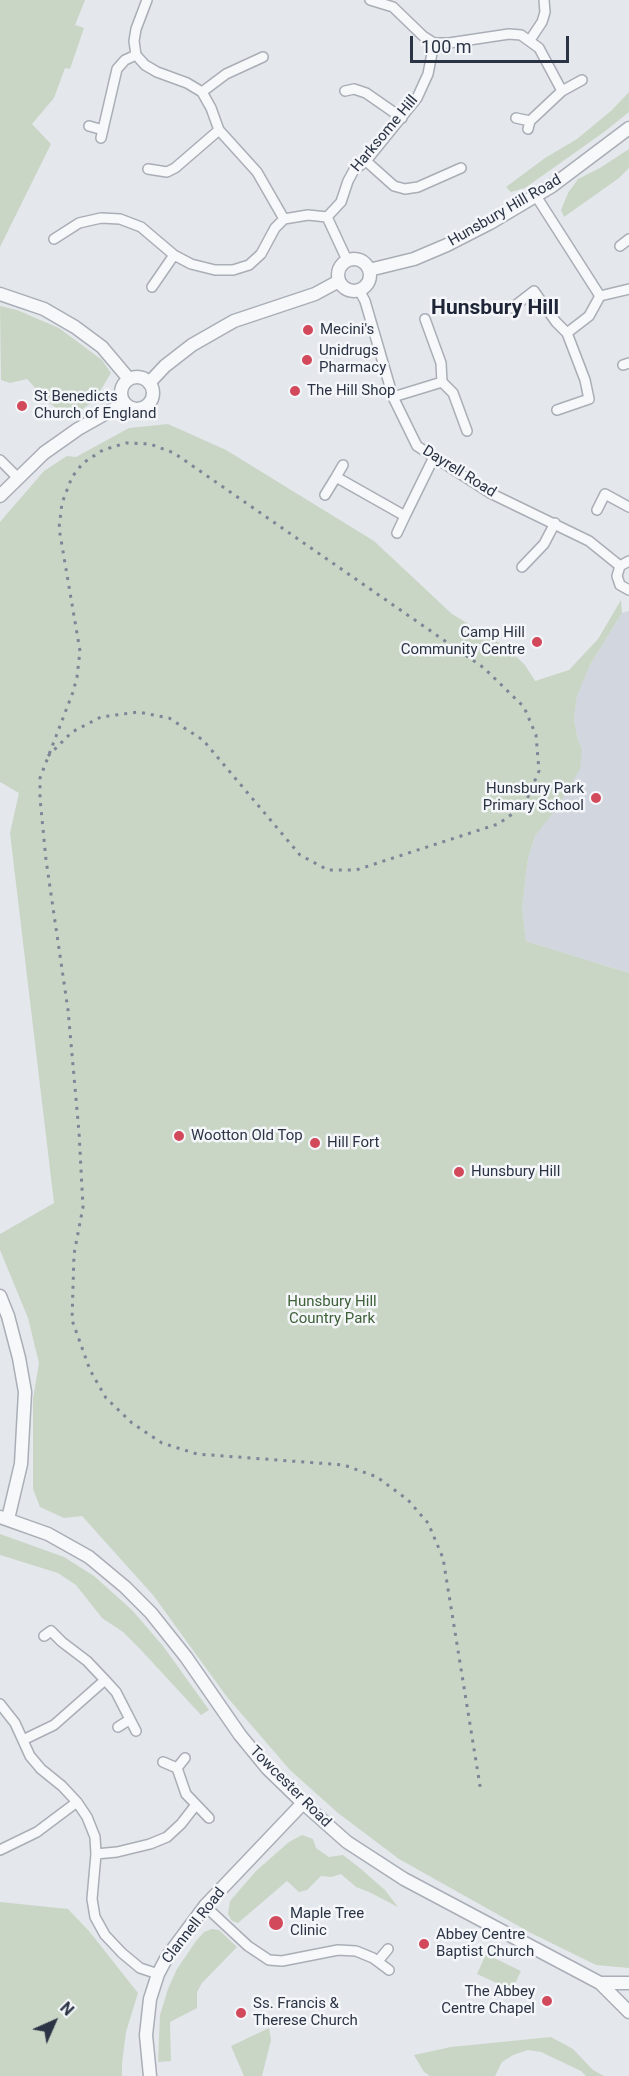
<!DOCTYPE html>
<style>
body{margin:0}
#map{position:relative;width:629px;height:2076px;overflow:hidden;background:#e4e7ec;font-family:Roboto,sans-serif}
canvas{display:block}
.north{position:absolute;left:24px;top:1992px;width:60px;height:60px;-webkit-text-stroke:4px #f4f6f9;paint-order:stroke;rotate:45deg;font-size:16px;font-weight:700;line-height:24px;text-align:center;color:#2b3445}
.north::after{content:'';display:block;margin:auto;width:21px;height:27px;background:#2b3445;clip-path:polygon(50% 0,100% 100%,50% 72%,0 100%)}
.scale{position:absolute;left:410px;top:36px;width:159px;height:27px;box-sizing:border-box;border:3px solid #2b3445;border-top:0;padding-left:8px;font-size:18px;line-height:21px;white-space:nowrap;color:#2b3445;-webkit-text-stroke:4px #f4f6f9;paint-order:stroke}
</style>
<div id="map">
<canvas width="629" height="2076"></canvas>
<div class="north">N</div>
<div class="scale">100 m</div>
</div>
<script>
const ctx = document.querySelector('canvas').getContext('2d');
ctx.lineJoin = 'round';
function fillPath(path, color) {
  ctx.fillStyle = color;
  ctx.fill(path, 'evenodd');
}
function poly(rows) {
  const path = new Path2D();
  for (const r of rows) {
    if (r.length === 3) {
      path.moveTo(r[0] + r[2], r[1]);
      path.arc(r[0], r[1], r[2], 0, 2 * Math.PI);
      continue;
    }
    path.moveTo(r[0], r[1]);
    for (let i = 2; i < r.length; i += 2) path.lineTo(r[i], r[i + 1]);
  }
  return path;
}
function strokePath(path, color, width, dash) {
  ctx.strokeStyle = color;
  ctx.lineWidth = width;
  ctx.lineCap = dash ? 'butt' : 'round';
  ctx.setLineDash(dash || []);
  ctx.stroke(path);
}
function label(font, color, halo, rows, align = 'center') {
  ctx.font = font + ' Roboto,sans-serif';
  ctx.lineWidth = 5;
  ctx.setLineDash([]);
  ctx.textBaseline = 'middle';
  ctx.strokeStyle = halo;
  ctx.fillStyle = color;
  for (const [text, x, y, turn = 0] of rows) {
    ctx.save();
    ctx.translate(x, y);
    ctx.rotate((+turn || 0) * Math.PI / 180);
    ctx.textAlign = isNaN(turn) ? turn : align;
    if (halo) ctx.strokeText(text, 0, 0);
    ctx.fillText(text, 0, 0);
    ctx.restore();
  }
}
fillPath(poly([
 [629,611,629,973,526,941,522,908,528,858,535,836,569,788,582,748,578,740,574,720,577,694,590,665,622,613]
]), '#d2d6de');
fillPath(poly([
 [0,0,85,0,75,25,84,28,70,69,65,68,54,98,32,124,51,144,0,247],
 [629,92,629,112,604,132,525,188,511,192,506,187,545,158,577,139,612,110],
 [629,149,629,168,619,178,564,217,561,210,568,193,578,179,600,168],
 [0,306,17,310,59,328,102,360,111,373,94,401,77,413,61,412,47,401,27,379,10,383,1,380],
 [168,424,226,450,374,541,452,614,506,647,525,665,535,681,569,670,598,639,621,600,622,613,590,665,577,696,574,720,578,740,582,748,580,769,556,809,535,836,528,858,522,908,526,941,629,973,629,1968,596,1965,531,1933,399,1859,338,1813,290,1770,227,1697,153,1595,82,1516,64,1518,40,1507,33,1489,33,1399,39,1363,28,1318,0,1250,0,1234,54,1203,10,833,19,793,0,782,0,522,44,471,67,456,76,457,129,428],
 [0,1534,64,1557,94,1576,132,1610,163,1646,209,1710,201,1715,141,1650,123,1632,102,1618,76,1585,58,1573,0,1555],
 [302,1835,313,1839,316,1848,329,1857,343,1855,361,1869,385,1890,398,1907,369,1892,356,1887,341,1874,331,1877,321,1876,307,1890,299,1892,287,1881,238,1923,232,1921,228,1914,230,1901,256,1871,289,1842],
 [0,1902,68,1909,89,1931,138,1993,126,2032,122,2063,122,2076,0,2076],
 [212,1929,219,1930,237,1947,202,1983,197,1992,197,2008,170,2022,171,2061,158,2062,160,2015,168,1989,177,1969,196,1941,204,1932],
 [486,1954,521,1971,512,1990,477,1974],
 [269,2028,271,2040,262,2076,244,2076,231,2046],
 [551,2037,573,2049,593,2070,604,2076,586,2076,581,2071,541,2052,528,2050,513,2055,502,2062,495,2076,430,2076,424,2072,414,2055,451,2047]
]), '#c9d6c5');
const minor = poly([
 [147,0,136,29,134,41,136,55,145,65,157,72,187,83,202,92,211,108,219,130,257,172,284,219],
 [370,0,393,7,423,36,434,43,449,43,509,34,521,35,539,48,562,91],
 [530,40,542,22,545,12,544,0],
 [345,91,354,89,366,93,402,118],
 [202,92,226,74,263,57],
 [516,118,530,121],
 [89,126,103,130],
 [528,129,530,121,562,91,582,80],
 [101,138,117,69,125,60,136,55],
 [366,161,394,186,405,189,418,187,461,168],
 [148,169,167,172,175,168,219,130],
 [536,196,600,296],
 [327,217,341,202,348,181,354,170,366,161,417,98,428,74,434,43],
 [327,217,347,260],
 [54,239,79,223,101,218,120,219,141,227,174,255,191,264,215,270,233,270,249,265,261,254,275,228,284,219,308,215,327,217],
 [620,246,629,239],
 [152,287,174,255],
 [359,290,365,301,393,397,417,446,490,493,589,541,620,566],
 [600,296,629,289],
 [512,308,534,291,556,322,567,333,589,316,600,296],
 [425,319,441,363,442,382,453,393,467,431],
 [623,365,629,363],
 [393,397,442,382],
 [557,410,589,399,585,380,567,333],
 [0,460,17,477],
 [343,465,336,477,405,516,434,457],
 [325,495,336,477],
 [597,510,605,494,629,507],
 [397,533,405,516],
 [629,561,620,566,617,576,620,585,629,590],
 [522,567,544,544,555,523],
 [44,1636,51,1631,62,1642,87,1661,105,1680,116,1692,136,1731],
 [0,1704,15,1723,30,1756,41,1769,62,1786,77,1802,87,1817,95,1837,96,1854,92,1899,95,1917,105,1935,122,1953,140,1968,158,1974],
 [118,1727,129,1720],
 [23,1740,54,1725,105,1680],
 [163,1762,177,1768,186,1794,209,1818],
 [177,1768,185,1758],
 [0,1850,37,1832,77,1802],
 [96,1854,117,1852,150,1844,167,1837,181,1824,195,1806],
 [205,1906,248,1946,269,1960,282,1961,338,1950,356,1951,373,1958,389,1970],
 [378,1961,388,1949]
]);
const tertiary = poly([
 [354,275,16],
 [369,270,414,259,447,245,490,223,552,186,629,128],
 [0,294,44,309,75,327,102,347,129,379],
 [137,393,16],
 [149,383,165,366,192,345,234,321,315,294,339,281],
 [0,496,44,453,78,429,124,403],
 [0,1296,8,1316,19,1358,25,1392,21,1464,8,1519],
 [0,1517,48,1534,89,1557,125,1587,151,1613,186,1657,240,1735,267,1768,303,1803,347,1842,404,1879,600,1983,629,2012],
 [600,1983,629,1983],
 [150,2076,146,2035,150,1999,158,1974,167,1957,205,1906,303,1803]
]);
strokePath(minor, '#a9aeb7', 12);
strokePath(tertiary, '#a9aeb7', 15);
strokePath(minor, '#f7f8fa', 9);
strokePath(tertiary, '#f7f8fa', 12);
strokePath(poly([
 [48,756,72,732,101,717,138,712,169,718,203,740,300,855,328,870,356,870,498,824,524,806,539,771,536,735,524,707,484,668,174,453,150,444,126,443,103,450,83,463,72,477,62,503,59,528,80,651,77,677,73,692,40,778,40,798,46,860,68,1010,79,1132,83,1207,74,1254,72,1320,90,1370,106,1398,132,1423,162,1443,197,1454,344,1465,377,1477,408,1500,428,1523,443,1558,481,1792]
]), '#7d8696', 3, [3, 6]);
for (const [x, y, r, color] of [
 [308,330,6,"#d1495b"],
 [307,360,6,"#d1495b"],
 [295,391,6,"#d1495b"],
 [22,406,6,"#d1495b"],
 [537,642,6,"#d1495b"],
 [596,798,6,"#d1495b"],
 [179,1136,6,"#d1495b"],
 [315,1143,6,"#d1495b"],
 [459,1172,6,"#d1495b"],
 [276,1923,8,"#d1495b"],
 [424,1944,6,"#d1495b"],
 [547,2001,6,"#d1495b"],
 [241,2013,6,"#d1495b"]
]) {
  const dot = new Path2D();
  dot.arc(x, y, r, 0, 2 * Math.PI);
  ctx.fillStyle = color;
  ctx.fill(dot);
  strokePath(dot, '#f4f6f9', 2);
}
label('15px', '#2b3445', '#f4f6f9', [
 ["Harksome Hill",385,134,-50],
 ["Hunsbury Hill Road",505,211,-30],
 ["Dayrell Road",459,472,32],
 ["Towcester Road",290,1787,45],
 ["Clannell Road",194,1926,-52]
]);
label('15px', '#2b3445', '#f4f6f9', [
 ["Mecini's",320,330],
 ["Unidrugs",319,351],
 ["Pharmacy",319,368],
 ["The Hill Shop",307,391],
 ["St Benedicts",34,397],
 ["Church of England",34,414],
 ["Camp Hill",525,633,"right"],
 ["Community Centre",525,650,"right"],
 ["Hunsbury Park",584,789,"right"],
 ["Primary School",584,806,"right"],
 ["Wootton Old Top",191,1136],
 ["Hill Fort",327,1143],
 ["Hunsbury Hill",471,1172],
 ["Maple Tree",290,1914],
 ["Clinic",290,1931],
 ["Abbey Centre",436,1935],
 ["Baptist Church",436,1952],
 ["The Abbey",535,1992,"right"],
 ["Centre Chapel",535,2009,"right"],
 ["Ss. Francis &",253,2004],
 ["Therese Church",253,2021]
], 'left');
label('15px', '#3f6138', '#f4f6f9', [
 ["Hunsbury Hill",332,1302],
 ["Country Park",332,1319]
]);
label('bold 21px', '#1d2536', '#f4f6f9', [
 ["Hunsbury Hill",495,309]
]);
</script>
